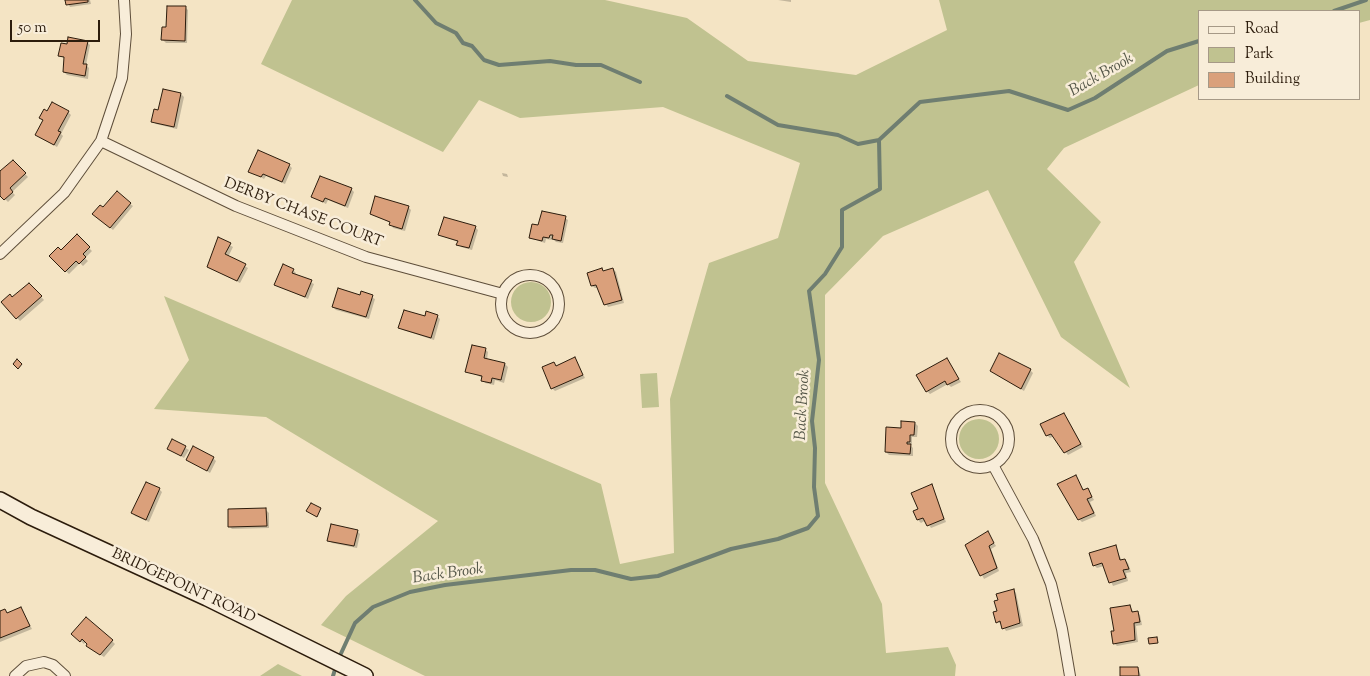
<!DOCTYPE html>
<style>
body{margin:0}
#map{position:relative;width:1370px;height:676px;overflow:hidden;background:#f4e4c4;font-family:"Sorts Mill Goudy",serif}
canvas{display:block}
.legend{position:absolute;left:1198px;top:10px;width:162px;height:90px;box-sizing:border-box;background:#f8edd9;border:1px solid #a69987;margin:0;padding:6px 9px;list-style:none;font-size:15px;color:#2c1c0c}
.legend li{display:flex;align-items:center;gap:10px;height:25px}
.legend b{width:25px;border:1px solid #a69987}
.scale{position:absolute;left:10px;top:20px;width:90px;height:22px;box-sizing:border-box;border:2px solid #2c1c0c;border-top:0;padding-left:6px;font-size:15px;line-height:18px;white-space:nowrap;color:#2c1c0c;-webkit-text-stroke:4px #f8edd9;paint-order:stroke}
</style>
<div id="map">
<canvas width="1370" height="676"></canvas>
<ul class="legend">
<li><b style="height:6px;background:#f8edd9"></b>Road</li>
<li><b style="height:14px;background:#c0c290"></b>Park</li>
<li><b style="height:14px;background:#daa07b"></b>Building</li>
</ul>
<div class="scale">50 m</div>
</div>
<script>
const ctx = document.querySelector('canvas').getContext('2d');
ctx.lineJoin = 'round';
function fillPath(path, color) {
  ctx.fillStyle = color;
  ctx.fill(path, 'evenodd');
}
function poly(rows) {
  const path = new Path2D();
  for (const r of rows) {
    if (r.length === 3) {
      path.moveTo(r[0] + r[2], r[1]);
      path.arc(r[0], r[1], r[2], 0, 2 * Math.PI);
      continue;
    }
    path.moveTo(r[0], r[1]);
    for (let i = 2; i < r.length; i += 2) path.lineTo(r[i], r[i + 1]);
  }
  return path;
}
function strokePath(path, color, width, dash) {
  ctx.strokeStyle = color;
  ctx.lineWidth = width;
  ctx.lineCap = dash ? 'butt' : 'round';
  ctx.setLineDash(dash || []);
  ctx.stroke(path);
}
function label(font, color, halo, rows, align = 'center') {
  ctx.font = font + ' "Sorts Mill Goudy",serif';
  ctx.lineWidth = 5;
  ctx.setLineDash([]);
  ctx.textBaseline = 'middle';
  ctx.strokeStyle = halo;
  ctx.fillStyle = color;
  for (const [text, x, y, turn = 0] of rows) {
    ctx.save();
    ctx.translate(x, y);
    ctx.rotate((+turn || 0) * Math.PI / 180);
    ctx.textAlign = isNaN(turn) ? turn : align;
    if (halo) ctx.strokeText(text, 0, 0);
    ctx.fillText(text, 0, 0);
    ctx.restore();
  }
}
fillPath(poly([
 [292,0,605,0,687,18,748,61,856,75,947,30,939,0,1370,0,1370,20,1359,23,1359,11,1199,11,1199,85,1064,148,1047,169,1101,222,1074,262,1130,388,1061,337,988,190,883,236,825,295,825,483,882,604,886,653,948,647,956,665,955,676,425,676,321,625,346,596,438,521,266,417,154,409,189,360,164,296,601,484,620,564,674,553,670,399,709,263,778,238,800,163,663,107,520,118,479,100,443,152,261,64],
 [531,302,20],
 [657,373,659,407,642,408,640,374],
 [979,439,20],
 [278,664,302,676,260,676]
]), '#c0c290');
fillPath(poly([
 [66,0,90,0,91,4,70,7],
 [778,0,791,0,791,2],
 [185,7,188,10,187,43,166,43,163,40],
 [87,42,90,45,86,65,89,68,88,79,67,75,64,72,65,59,60,55],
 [181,94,184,97,177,129,156,124,153,121],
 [68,112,71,115,61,134,63,136,57,147,39,137,44,121,40,118,48,113],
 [13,161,28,177,12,192,15,195,8,202,0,194,0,173],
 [289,165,292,168,285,184,266,176,264,179,250,171],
 [502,173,507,174,508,177,503,176],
 [351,189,354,192,348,208,328,200,326,204,313,197],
 [130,204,133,206,113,230,97,217,103,209],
 [409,208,411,210,405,231,393,228,391,223,371,214],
 [565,218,568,220,563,243,556,242,552,238,552,240,546,239,545,243,530,238,539,227],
 [475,227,478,230,472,250,461,247,458,242,440,235],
 [77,236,92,251,85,258,88,261,83,266,80,263,69,274,50,256,61,251],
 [219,239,233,247,228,257,248,268,240,283,208,267],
 [613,269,616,272,624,303,608,307,598,288,595,288,592,286],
 [293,270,296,273,295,275,314,284,308,299,276,285],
 [29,284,44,300,20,321,2,302,12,298],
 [362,293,375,299,369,319,336,310,333,307,360,297],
 [437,316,440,319,434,340,403,330,400,328],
 [485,349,488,352,487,360,505,364,508,367,504,383,495,380,494,385,485,383,483,378,467,371],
 [575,359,585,378,555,391,552,388,554,364,557,367],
 [947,360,961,382,951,387,948,384,930,394,927,391],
 [1030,370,1033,373,1024,391,991,371],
 [1067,418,1083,447,1068,455,1054,436,1050,438,1047,435],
 [915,423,918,426,917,437,912,437,912,444,909,444,913,448,913,456,889,455,886,452,902,429],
 [173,441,189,450,184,458,172,451],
 [213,458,216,461,210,473,188,460],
 [1076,476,1084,491,1088,489,1094,500,1090,502,1096,516,1082,522,1079,519],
 [932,486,946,522,931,528,926,520,921,523,918,520,915,512,919,510],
 [159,489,162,492,149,522,135,516,133,513],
 [266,510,269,513,269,528,232,529,229,526],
 [357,531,360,534,357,548,332,543,329,540],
 [988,533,996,546,991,549,999,571,984,579,967,545],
 [1115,546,1122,561,1125,560,1128,563,1131,572,1126,573,1128,581,1113,586,1104,566,1097,568,1094,565],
 [1014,590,1016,593,1023,626,1006,631,1002,624,997,622,999,612],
 [1130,606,1134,613,1137,612,1140,615,1142,625,1136,626,1138,642,1117,646,1114,643],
 [21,608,32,629,0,642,0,613,8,614],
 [73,634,112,641,115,644,104,657,90,648,86,641,84,644],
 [1138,668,1141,676,1121,676]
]), '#0003');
strokePath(poly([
 [415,0,436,23,456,33,463,43,472,46,484,60,499,65,550,61,576,65,601,65,640,82],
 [1334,11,1366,0],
 [727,96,778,125,838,135,858,144,879,140],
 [338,660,355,623,373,607,410,592,445,585,571,570,595,570,631,579,658,576,731,549,778,539,808,528,818,516,814,487,815,448,812,421,819,360,809,291,825,274,842,247,842,210,880,189,879,140,920,102,1009,91,1068,110,1095,98,1167,51,1199,41],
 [333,676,336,666]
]), '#6f7e71', 4);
const building = poly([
 [65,0,88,0,88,2,66,5,65,0],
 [167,6,186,6,185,41,161,40,162,27,166,27,167,6],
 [68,37,88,41,83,64,87,64,85,76,63,72,64,57,58,56,61,43,67,44,68,37],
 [163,89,181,93,174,127,151,122,154,109,158,110,163,89],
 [52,102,69,111,58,131,61,132,54,145,35,135,43,120,39,118,44,109,47,111,52,102],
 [258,150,290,164,282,182,263,174,261,177,248,172,258,150],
 [13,160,26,173,10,188,13,192,4,200,0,196,0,171,13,160],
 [320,176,352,188,345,206,325,198,323,202,311,197,320,176],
 [117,191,131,203,110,228,92,214,100,205,103,207,117,191],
 [375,196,409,206,402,229,389,225,390,222,370,214,375,196],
 [542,211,566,216,561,241,552,239,553,235,550,235,549,238,543,237,542,241,529,238,532,224,538,225,542,211],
 [444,217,476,226,469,248,456,245,458,241,438,235,444,217],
 [77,234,90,247,83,254,86,257,79,264,76,261,65,272,49,256,58,247,61,250,77,234],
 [218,237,231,243,225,254,246,264,237,281,207,267,218,237],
 [283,264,294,269,292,273,312,280,305,297,274,285,283,264],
 [602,268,603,271,613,268,622,300,604,305,596,285,591,286,587,273,602,268],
 [29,283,42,296,16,319,1,302,10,294,12,297,29,283],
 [338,288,360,295,361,291,373,295,366,317,332,307,338,288],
 [404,310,425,316,426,311,438,315,431,338,398,328,404,310],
 [472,345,486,348,484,358,505,363,501,380,492,378,491,383,481,381,482,376,465,372,472,345],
 [999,353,1031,369,1021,389,990,371,999,353],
 [575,357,583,375,551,389,542,367,554,362,556,366,575,357],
 [947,358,959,379,947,385,945,381,926,392,916,375,947,358],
 [17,359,22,364,18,369,13,364,17,359],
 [1064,413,1081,444,1064,453,1051,434,1046,436,1040,424,1064,413],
 [901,421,915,422,914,435,910,435,910,442,907,442,907,444,911,444,910,454,885,452,886,427,901,428,901,421],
 [172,439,186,446,181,456,167,449,172,439],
 [193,446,214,457,207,471,186,460,193,446],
 [1076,475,1083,490,1088,488,1092,497,1087,499,1094,513,1078,520,1057,484,1076,475],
 [146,482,160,488,146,520,131,513,146,482],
 [932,484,944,519,927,526,923,518,917,520,913,511,918,509,911,493,932,484],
 [311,503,321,508,317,517,306,511,311,503],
 [266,508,267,526,228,527,228,509,266,508],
 [331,524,358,530,354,546,327,541,331,524],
 [988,531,994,543,989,546,997,568,980,576,965,545,988,531],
 [1116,545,1120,560,1125,559,1129,569,1123,570,1126,578,1109,583,1102,563,1093,566,1089,553,1116,545],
 [1014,589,1020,623,1002,629,1000,621,996,623,993,612,997,611,994,601,998,600,996,594,1014,589],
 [1130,605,1132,612,1138,611,1140,622,1134,623,1135,640,1113,644,1111,631,1114,631,1110,608,1130,605],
 [21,607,30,626,0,638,0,611,5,609,7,613,21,607],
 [86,617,113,640,100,655,86,646,87,644,82,639,80,642,71,634,86,617],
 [1157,637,1158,643,1149,644,1148,638,1157,637],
 [1120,667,1138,667,1139,676,1120,676,1120,667]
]);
fillPath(building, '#daa07b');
strokePath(building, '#2c1c0c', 1);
const street = poly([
 [101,141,236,206,366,257,503,294],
 [0,254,64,193,101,141,122,78,126,34,124,0],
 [530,304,29],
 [980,439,29],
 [993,465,1033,539,1051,584,1062,629,1070,676],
 [15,676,26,666,44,662,53,665,65,676]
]);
const secondary = poly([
 [0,500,31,517,207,598,365,676]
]);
strokePath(street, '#5e4e3a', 12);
strokePath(secondary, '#2c1c0c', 18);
strokePath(street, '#f8edd9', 10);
strokePath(secondary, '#f8edd9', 15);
label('15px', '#2c1c0c', '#f8edd9', [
 ["DERBY CHASE COURT",303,214,21],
 ["BRIDGEPOINT ROAD",183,587,25]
]);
label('italic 16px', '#535547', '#f8edd9', [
 ["Back Brook",1102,76,-30],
 ["Back Brook",804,405,-87],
 ["Back Brook",448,575,-8]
]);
</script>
